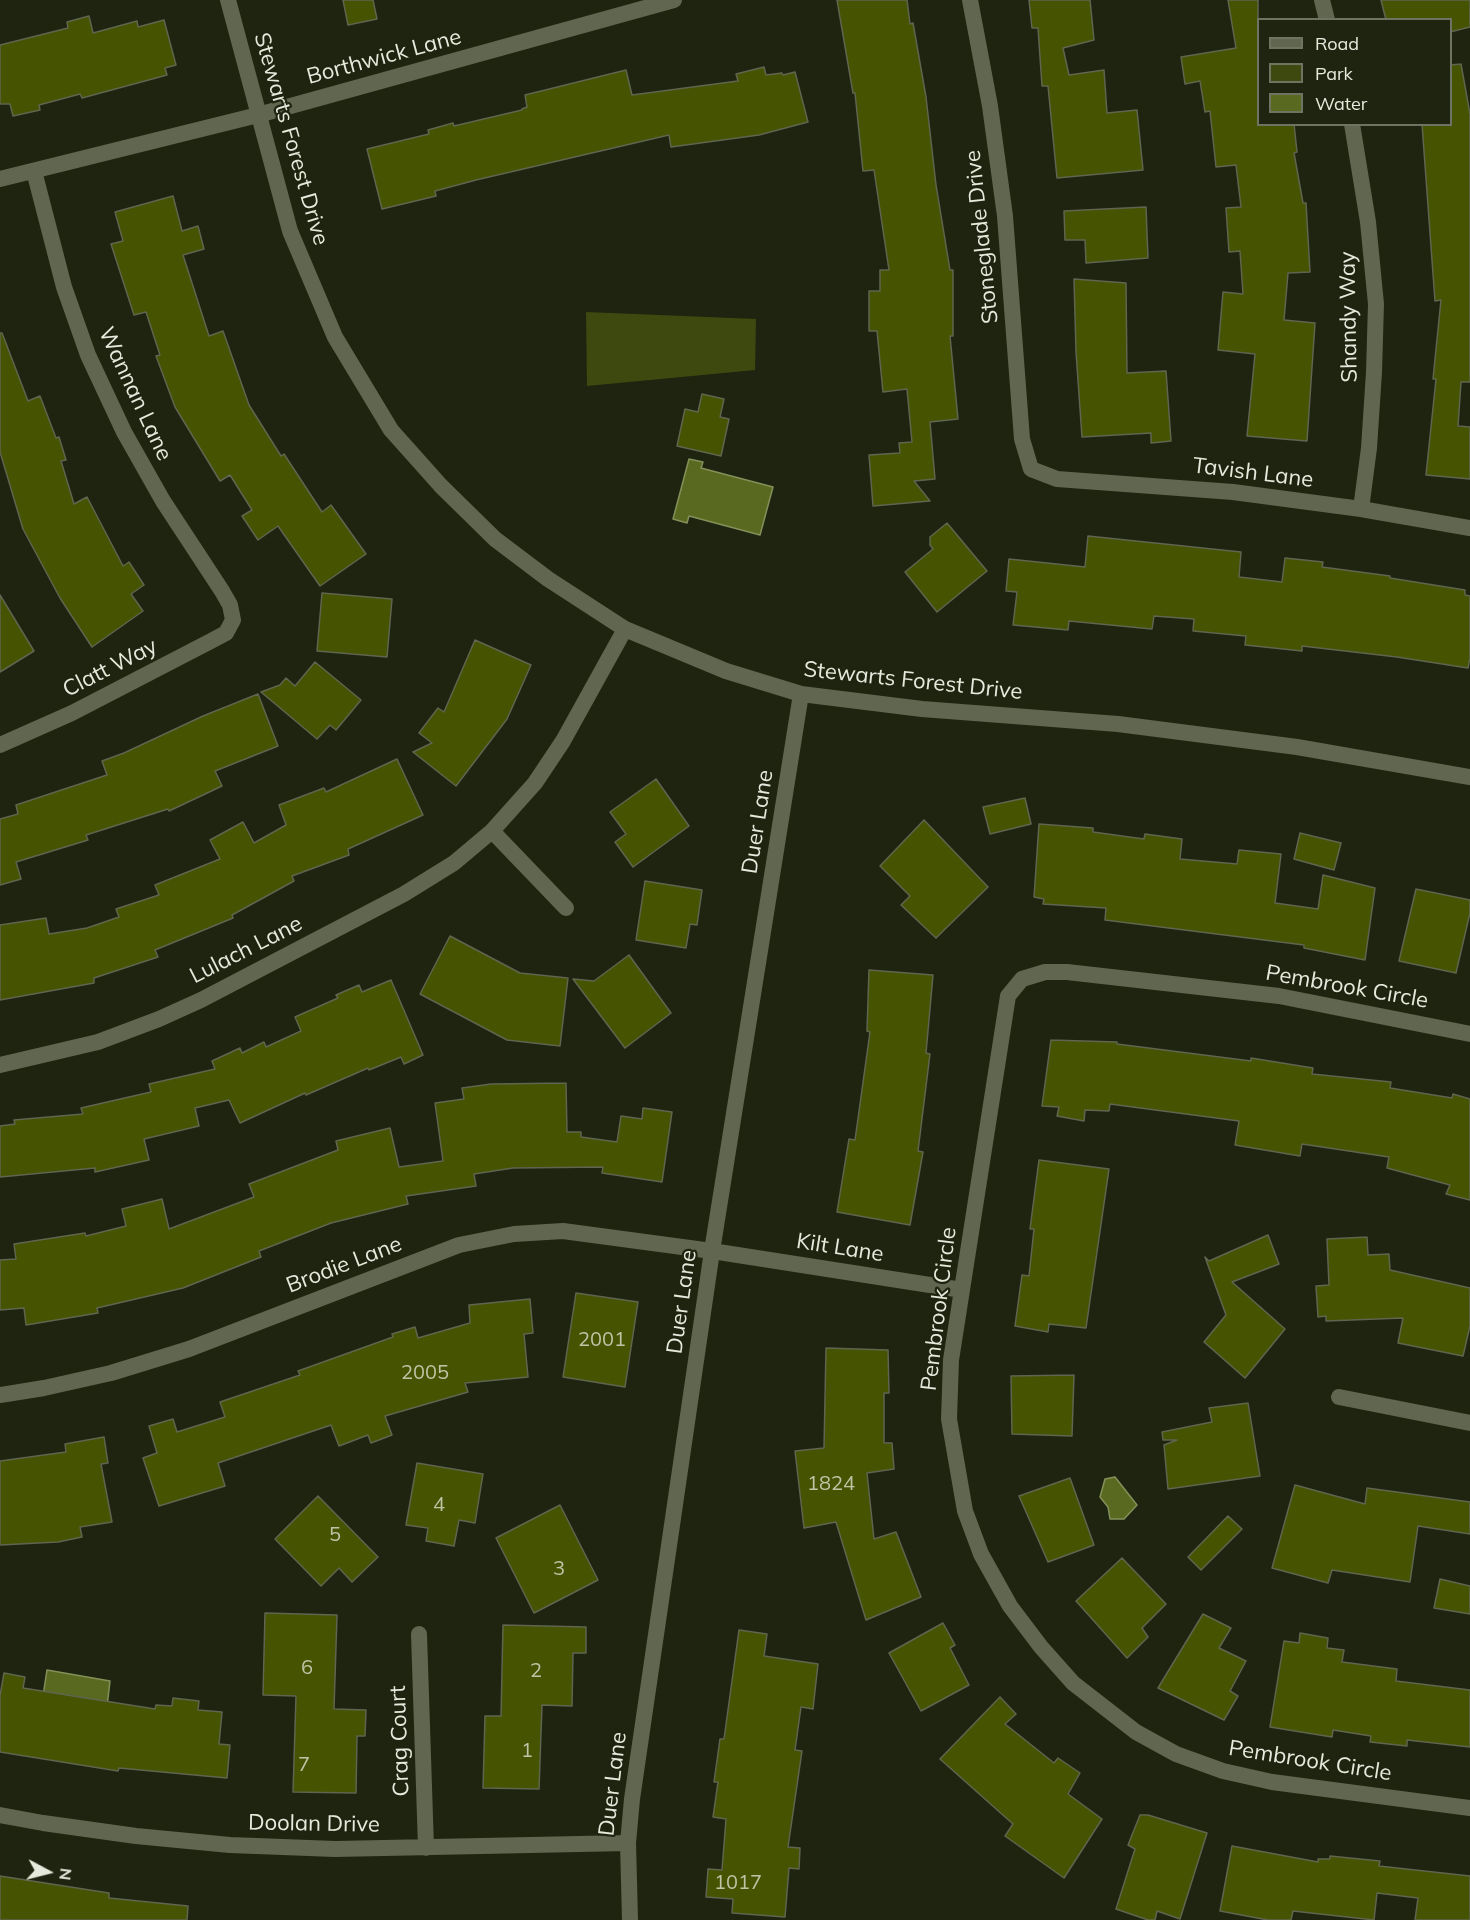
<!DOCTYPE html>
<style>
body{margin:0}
#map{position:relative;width:1470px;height:1920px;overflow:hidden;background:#1f2410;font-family:Mulish,sans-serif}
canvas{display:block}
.legend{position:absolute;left:1257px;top:18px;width:195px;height:108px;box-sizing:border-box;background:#1f2410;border:2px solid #6f7362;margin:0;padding:8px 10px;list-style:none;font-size:18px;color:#e6eadd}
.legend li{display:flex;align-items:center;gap:12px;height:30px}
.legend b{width:30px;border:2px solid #6f7362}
.north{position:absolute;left:18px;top:1842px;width:60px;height:60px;-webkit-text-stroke:4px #1f2410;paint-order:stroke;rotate:97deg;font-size:16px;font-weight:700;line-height:24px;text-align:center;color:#e6eadd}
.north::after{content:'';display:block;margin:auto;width:21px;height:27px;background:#e6eadd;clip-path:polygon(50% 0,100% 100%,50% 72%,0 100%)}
</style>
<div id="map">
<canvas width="1470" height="1920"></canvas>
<ul class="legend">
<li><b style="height:8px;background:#606650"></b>Road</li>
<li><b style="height:16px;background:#3e4910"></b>Park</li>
<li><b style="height:16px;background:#5a6920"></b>Water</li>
</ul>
<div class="north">N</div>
</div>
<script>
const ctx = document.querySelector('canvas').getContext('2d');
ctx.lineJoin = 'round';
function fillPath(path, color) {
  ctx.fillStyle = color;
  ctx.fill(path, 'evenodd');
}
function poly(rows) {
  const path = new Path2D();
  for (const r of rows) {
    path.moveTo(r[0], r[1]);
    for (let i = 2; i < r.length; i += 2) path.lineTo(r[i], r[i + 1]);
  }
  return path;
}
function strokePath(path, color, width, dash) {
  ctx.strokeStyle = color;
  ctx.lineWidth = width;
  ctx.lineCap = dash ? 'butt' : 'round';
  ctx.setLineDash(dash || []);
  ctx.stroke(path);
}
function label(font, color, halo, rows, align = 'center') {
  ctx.font = font + ' Mulish,sans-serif';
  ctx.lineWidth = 4.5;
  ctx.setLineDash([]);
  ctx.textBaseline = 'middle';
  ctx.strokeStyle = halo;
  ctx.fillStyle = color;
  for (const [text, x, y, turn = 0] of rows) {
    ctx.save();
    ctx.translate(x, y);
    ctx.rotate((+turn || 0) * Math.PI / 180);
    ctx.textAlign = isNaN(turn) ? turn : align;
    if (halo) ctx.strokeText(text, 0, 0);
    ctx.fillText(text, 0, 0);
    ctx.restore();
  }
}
fillPath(poly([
 [586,312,756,319,755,370,587,386]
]), '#3e4910');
const water = poly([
 [689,459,703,462,701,468,773,487,760,535,689,516,687,523,673,519,689,459],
 [1115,1477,1137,1505,1124,1519,1110,1519,1108,1507,1100,1497,1105,1479,1115,1477],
 [47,1670,110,1681,107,1707,43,1696,47,1670]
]);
fillPath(water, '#5a6920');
strokePath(water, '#849059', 1.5);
const building = poly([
 [343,0,373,0,377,19,348,25,343,0],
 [837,0,907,0,910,24,913,23,926,97,936,185,950,270,953,270,953,336,950,336,958,419,930,422,935,479,914,481,930,501,873,506,869,455,900,453,899,443,912,442,907,389,883,392,877,331,869,331,869,291,880,291,880,270,889,270,874,170,863,171,855,93,853,93,837,0],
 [1029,0,1090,0,1094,40,1063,48,1069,75,1104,70,1107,113,1137,110,1143,170,1057,178,1048,86,1042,86,1038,28,1032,28,1029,0],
 [1228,0,1258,0,1258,124,1294,124,1297,152,1294,153,1303,203,1306,203,1310,272,1288,273,1284,320,1315,323,1307,441,1247,436,1255,354,1218,350,1223,292,1243,294,1240,251,1229,252,1226,208,1241,207,1236,165,1216,167,1210,111,1205,112,1200,81,1185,84,1181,57,1236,48,1228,0],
 [1381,0,1470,0,1470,27,1450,32,1450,20,1386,20,1381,0],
 [89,16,93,33,137,21,138,27,164,20,176,65,165,68,167,75,82,98,80,94,39,105,40,110,13,116,10,104,0,104,0,45,68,28,67,22,89,16],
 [1461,64,1470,114,1470,382,1461,382,1458,426,1470,427,1470,479,1426,475,1436,379,1433,379,1441,300,1435,301,1422,124,1450,124,1450,65,1461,64],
 [764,67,766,75,782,73,783,75,795,72,808,122,759,135,671,147,669,135,476,180,435,191,436,196,382,209,367,149,429,134,428,130,453,123,454,126,522,110,522,109,527,107,525,95,626,70,632,95,738,81,736,74,764,67],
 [173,196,182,231,198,226,204,249,183,255,209,336,223,331,249,405,281,456,284,454,322,512,331,505,366,554,320,586,278,526,258,540,242,516,252,510,230,475,220,481,175,407,156,356,160,355,146,312,134,315,111,244,123,241,115,212,173,196],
 [1146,207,1148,258,1086,263,1085,240,1065,240,1064,211,1146,207],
 [1074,279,1126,283,1127,373,1166,371,1171,441,1151,443,1151,433,1082,437,1076,352,1074,279],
 [0,333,2,333,28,401,40,396,56,438,59,437,66,460,61,461,74,504,87,497,123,566,129,562,144,585,131,594,143,611,92,647,60,598,23,529,0,452,0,333],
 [702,394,724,399,720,417,729,419,721,456,677,446,685,409,698,412,702,394],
 [947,523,987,571,937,612,905,572,933,549,930,545,930,537,947,523],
 [1088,536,1241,552,1239,577,1282,582,1285,558,1323,562,1322,567,1390,576,1390,578,1465,590,1465,595,1470,596,1470,658,1468,668,1397,657,1302,646,1302,651,1245,645,1246,636,1193,631,1194,619,1154,616,1152,629,1069,621,1068,630,1013,625,1017,592,1006,591,1009,559,1085,567,1088,536],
 [322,593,392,599,387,657,317,651,322,593],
 [0,595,34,651,0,672,0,595],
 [475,640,531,665,507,719,456,786,413,752,432,743,419,733,438,708,444,712,475,640],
 [315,662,361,700,336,730,330,725,317,739,261,692,280,685,286,678,295,686,315,662],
 [258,694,278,746,215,771,222,786,169,811,168,809,86,835,88,840,16,862,21,879,0,885,0,819,18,814,16,805,107,775,102,761,124,753,203,716,258,694],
 [397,759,423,815,348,849,349,855,292,876,294,881,232,915,233,918,155,950,158,957,94,978,94,983,0,1000,0,925,46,918,49,934,87,928,119,917,116,909,159,895,155,885,220,859,210,840,243,822,254,843,286,825,279,805,324,788,326,792,397,759],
 [656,779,689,826,633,867,615,842,626,834,610,812,656,779],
 [1025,798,1031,824,990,834,983,807,1025,798],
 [924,820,988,887,936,938,901,905,910,896,880,866,924,820],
 [1039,824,1093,828,1093,832,1144,839,1145,834,1182,839,1180,859,1237,864,1239,850,1281,854,1275,903,1318,909,1323,875,1375,888,1365,960,1304,948,1304,945,1105,920,1106,908,1043,904,1044,899,1034,897,1039,824],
 [1300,833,1341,843,1334,870,1294,859,1300,833],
 [645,881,702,890,697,925,690,924,686,948,636,940,645,881],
 [1416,889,1470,900,1470,913,1456,973,1399,961,1416,889],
 [450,936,520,973,568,978,560,1046,507,1040,420,994,450,936],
 [629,955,671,1013,625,1048,573,979,594,981,629,955],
 [869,970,933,975,926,1053,930,1054,918,1151,923,1152,910,1225,837,1212,849,1139,855,1140,870,1032,867,1031,869,970],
 [391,980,423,1055,404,1064,401,1057,369,1070,368,1068,306,1095,305,1093,240,1123,229,1100,195,1108,199,1126,144,1139,149,1160,95,1172,95,1168,0,1177,0,1126,15,1124,14,1120,83,1114,81,1108,151,1092,149,1084,215,1069,212,1061,240,1048,242,1053,264,1042,266,1047,301,1031,295,1017,338,998,336,995,359,985,362,992,391,980],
 [1051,1040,1117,1042,1117,1044,1251,1061,1251,1058,1313,1068,1312,1074,1391,1082,1390,1088,1452,1098,1453,1094,1470,1099,1470,1200,1446,1194,1450,1185,1387,1168,1389,1157,1302,1144,1300,1156,1235,1145,1239,1121,1110,1104,1109,1111,1085,1110,1084,1121,1057,1116,1059,1107,1042,1106,1051,1040],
 [566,1083,567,1132,581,1132,581,1137,617,1142,621,1116,642,1119,643,1108,672,1112,662,1182,602,1173,603,1167,513,1168,474,1174,476,1186,406,1196,408,1204,331,1223,259,1251,261,1257,183,1288,97,1308,98,1313,26,1325,24,1308,0,1310,0,1260,16,1259,14,1244,85,1233,86,1236,126,1226,122,1209,162,1199,169,1229,254,1197,249,1184,338,1150,336,1141,390,1128,399,1167,443,1161,435,1103,464,1099,462,1088,491,1084,566,1083],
 [1039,1160,1109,1169,1086,1328,1049,1324,1048,1332,1015,1326,1022,1275,1029,1276,1034,1229,1030,1229,1039,1160],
 [1268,1235,1279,1264,1232,1282,1285,1329,1245,1378,1204,1342,1226,1315,1205,1257,1209,1261,1268,1235],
 [1367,1237,1368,1255,1389,1254,1390,1270,1470,1288,1470,1326,1463,1356,1398,1343,1403,1318,1326,1321,1326,1316,1318,1317,1316,1286,1329,1285,1327,1239,1367,1237],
 [576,1293,638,1302,625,1387,563,1377,576,1293],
 [530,1299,533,1333,524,1334,528,1377,465,1383,468,1392,385,1416,392,1435,371,1443,368,1435,339,1446,331,1425,218,1463,225,1486,159,1506,143,1458,157,1453,149,1426,173,1419,177,1432,225,1417,220,1402,300,1375,298,1371,393,1337,392,1334,415,1327,418,1338,470,1323,469,1305,530,1299],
 [826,1348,888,1350,889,1393,884,1393,884,1443,892,1443,894,1469,867,1473,874,1539,896,1532,921,1597,866,1620,836,1522,804,1528,795,1451,824,1448,826,1348],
 [1074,1375,1072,1436,1012,1434,1011,1376,1074,1375],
 [1248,1403,1260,1476,1168,1489,1164,1445,1177,1440,1163,1440,1162,1432,1212,1422,1209,1408,1248,1403],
 [104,1437,108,1463,101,1464,112,1522,80,1527,82,1537,58,1542,0,1545,0,1461,66,1452,65,1444,104,1437],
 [417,1463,483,1474,475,1523,459,1520,454,1546,426,1541,428,1528,406,1525,417,1463],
 [1070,1478,1094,1545,1048,1562,1019,1496,1070,1478],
 [1295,1485,1365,1504,1367,1488,1470,1502,1470,1534,1418,1526,1410,1582,1332,1570,1328,1583,1272,1568,1295,1485],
 [318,1496,378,1557,352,1582,339,1568,321,1586,275,1539,318,1496],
 [560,1505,598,1580,534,1613,496,1538,560,1505],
 [1228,1516,1242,1529,1201,1570,1188,1557,1228,1516],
 [1122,1558,1166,1604,1142,1628,1148,1637,1127,1658,1076,1601,1122,1558],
 [1440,1579,1470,1586,1470,1614,1434,1608,1440,1579],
 [265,1613,337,1615,334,1709,366,1710,365,1736,357,1736,356,1793,293,1792,296,1696,263,1695,265,1613],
 [1203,1614,1231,1628,1219,1648,1246,1661,1230,1691,1238,1696,1224,1720,1158,1688,1203,1614],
 [943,1623,955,1645,950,1648,969,1685,921,1711,889,1653,943,1623],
 [503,1625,586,1627,586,1653,573,1653,572,1706,542,1705,539,1789,483,1788,485,1716,501,1716,503,1625],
 [739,1630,767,1634,764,1656,818,1664,813,1709,801,1707,795,1750,802,1751,788,1847,800,1848,799,1869,789,1868,785,1917,732,1913,733,1899,706,1897,708,1869,722,1870,726,1819,713,1817,718,1782,714,1782,720,1739,724,1739,739,1630],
 [1300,1633,1328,1638,1327,1648,1344,1650,1342,1662,1397,1669,1396,1681,1470,1690,1470,1747,1407,1740,1407,1746,1370,1742,1371,1736,1333,1730,1332,1737,1270,1727,1284,1641,1299,1643,1300,1633],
 [4,1673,25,1677,23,1688,155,1709,156,1705,172,1706,173,1698,199,1701,198,1710,222,1712,219,1744,230,1745,227,1778,119,1768,118,1771,0,1752,0,1696,4,1673],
 [1000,1697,1016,1714,1005,1724,1054,1763,1058,1758,1080,1773,1068,1794,1102,1819,1064,1878,1005,1836,1013,1824,940,1759,1000,1697],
 [1140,1815,1148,1815,1207,1833,1180,1919,1157,1911,1155,1920,1148,1920,1116,1909,1135,1849,1128,1845,1140,1815],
 [1232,1846,1318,1862,1318,1859,1330,1859,1330,1856,1380,1861,1379,1866,1470,1876,1470,1920,1415,1920,1418,1898,1377,1893,1374,1920,1293,1911,1291,1920,1268,1920,1220,1911,1232,1846],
 [0,1876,109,1893,109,1898,188,1906,187,1920,0,1920,0,1876]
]);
fillPath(building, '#465300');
strokePath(building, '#5f654f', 1.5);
strokePath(poly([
 [228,0,290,231,335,337,391,430,441,486,495,539,548,579,625,629,726,671,801,694,922,709,1118,724,1297,747,1470,777],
 [970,0,990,106,1005,216,1022,439,1031,469,1057,479,1233,492,1361,509,1470,528],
 [1322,0,1327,20],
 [1352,124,1368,222,1376,304,1374,372,1369,448,1361,509],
 [0,179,258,115,674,0],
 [0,745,72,713,211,641,226,633,233,620,230,605,222,591,163,501,124,432,88,355,64,287,34,171],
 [492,831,566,908],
 [1470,1034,1279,996,1067,972,1045,972,1022,979,1008,996,951,1360,949,1419,965,1511,981,1554,1010,1606,1041,1647,1073,1683,1136,1732,1176,1754,1223,1771,1272,1782,1470,1808],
 [0,1065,98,1042,159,1019,201,1000,404,894,454,863,492,831,535,783,563,741,625,629],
 [0,1395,44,1388,111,1373,189,1349,459,1245,514,1234,563,1231,712,1251,962,1290],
 [1339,1397,1470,1423],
 [419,1634,426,1848],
 [0,1815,43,1823,136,1836,230,1845,335,1849,628,1843],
 [630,1920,628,1843,632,1799,712,1251,801,694]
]), '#606650', 16);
label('20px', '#bec4a6', null, [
 ["2001",602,1340],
 ["2005",425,1373],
 ["1824",831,1484],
 ["4",439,1505],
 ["5",335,1535],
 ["3",559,1569],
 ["6",307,1668],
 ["2",536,1671],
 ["1",527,1751],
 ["7",304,1765],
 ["1017",738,1883]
]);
label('22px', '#e6eadd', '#1f2410', [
 ["Borthwick Lane",384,57,-15],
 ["Stewarts Forest Drive",291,139,74],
 ["Stoneglade Drive",982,237,-96],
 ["Shandy Way",1349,317,-91],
 ["Wannan Lane",135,394,65],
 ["Tavish Lane",1253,473,7],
 ["Clatt Way",110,668,-27],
 ["Stewarts Forest Drive",913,681,6],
 ["Duer Lane",758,822,-81],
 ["Lulach Lane",246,950,-27],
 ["Pembrook Circle",1347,987,10],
 ["Kilt Lane",840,1248,9],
 ["Brodie Lane",344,1265,-21],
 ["Duer Lane",682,1302,-82],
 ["Pembrook Circle",939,1309,-83],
 ["Crag Court",400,1741,-92],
 ["Pembrook Circle",1310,1761,9],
 ["Duer Lane",613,1784,-83],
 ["Doolan Drive",314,1824,1]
]);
</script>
